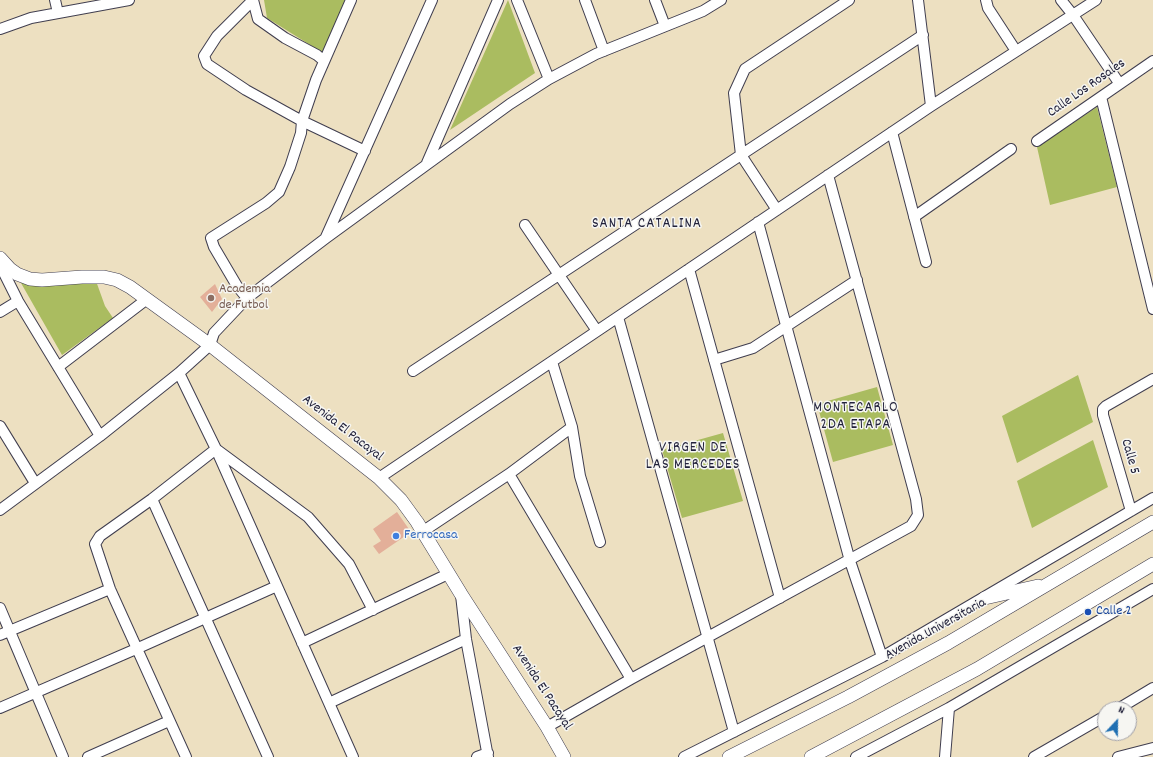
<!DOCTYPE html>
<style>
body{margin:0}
#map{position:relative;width:1153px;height:757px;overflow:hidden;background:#ede0c1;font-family:Dekko,sans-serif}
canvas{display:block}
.north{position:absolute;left:1097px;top:701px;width:40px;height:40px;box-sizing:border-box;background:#f6f6f2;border:1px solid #a1a1a9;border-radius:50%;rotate:22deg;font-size:11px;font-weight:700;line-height:16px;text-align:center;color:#22223b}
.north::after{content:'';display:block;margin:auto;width:14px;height:18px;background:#1f6fb2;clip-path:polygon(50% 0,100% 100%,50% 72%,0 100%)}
</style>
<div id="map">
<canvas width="1153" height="757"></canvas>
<div class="north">N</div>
</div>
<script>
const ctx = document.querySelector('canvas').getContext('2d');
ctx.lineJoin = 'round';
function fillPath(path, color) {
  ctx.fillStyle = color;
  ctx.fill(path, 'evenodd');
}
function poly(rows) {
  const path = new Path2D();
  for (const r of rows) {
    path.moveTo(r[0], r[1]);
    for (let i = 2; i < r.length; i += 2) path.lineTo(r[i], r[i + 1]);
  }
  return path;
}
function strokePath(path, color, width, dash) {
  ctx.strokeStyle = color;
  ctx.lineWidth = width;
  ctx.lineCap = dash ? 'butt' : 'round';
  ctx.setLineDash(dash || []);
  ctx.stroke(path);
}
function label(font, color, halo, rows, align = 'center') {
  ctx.font = font + ' Dekko,sans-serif';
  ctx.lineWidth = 3;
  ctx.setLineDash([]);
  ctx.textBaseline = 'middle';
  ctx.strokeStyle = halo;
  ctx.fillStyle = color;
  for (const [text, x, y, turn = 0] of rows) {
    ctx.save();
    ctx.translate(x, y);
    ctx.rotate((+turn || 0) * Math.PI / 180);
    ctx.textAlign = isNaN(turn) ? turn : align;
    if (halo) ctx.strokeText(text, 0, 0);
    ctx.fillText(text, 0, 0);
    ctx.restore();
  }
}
fillPath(poly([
 [264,0,346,0,323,53,267,18],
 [508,0,535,73,450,130],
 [1097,107,1117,187,1050,205,1037,147],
 [96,281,105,306,113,318,62,355,21,283],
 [1078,375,1093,422,1017,463,1002,416],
 [877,387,893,445,833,462,817,404],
 [723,433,743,501,682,518,662,450],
 [1093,440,1108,487,1032,528,1017,481]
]), '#aabc60');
fillPath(poly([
 [215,284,222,299,212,312,200,297],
 [397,512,411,532,379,554,373,546,381,541,373,529]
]), '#e3af99');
const minor = poly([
 [55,0,58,13],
 [253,0,217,36,204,56,207,64,246,90,302,121,365,151],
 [253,0,258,19,285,38,317,55,324,61],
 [517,0,549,79],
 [585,0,604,51],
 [655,0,665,26],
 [918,0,931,106],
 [986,0,988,8,1016,51],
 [1061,0,1073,15,1119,83],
 [0,29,31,18,129,0],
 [1101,97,1153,309],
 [892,132,926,262],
 [1037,141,1153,61],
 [427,163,498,0],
 [777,210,741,155,734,93,745,69,849,0],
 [914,217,1011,149],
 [758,222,850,561,882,657],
 [525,225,597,331],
 [326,237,432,0],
 [0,265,18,301,100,436],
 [689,269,780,598],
 [247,298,237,286,214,247,211,238,266,203,279,192,290,167,301,133,302,121,316,80,351,0],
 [0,312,18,301],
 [618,317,734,732],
 [714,360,753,348,857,280],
 [552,362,572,427,580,476,600,542],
 [58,367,147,299],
 [413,371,923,35],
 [179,373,216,449,353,757],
 [0,426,35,483],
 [509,474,631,679],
 [379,478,931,106,1096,0],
 [152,499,268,757],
 [0,510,100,436,179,373,210,345,214,333,247,298,326,238,510,104,549,79,596,54,703,11,721,0],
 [1131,511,1103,415,1103,409,1106,406,1153,379],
 [422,532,509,474,572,427],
 [461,595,466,639,488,757],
 [0,608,63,757],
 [0,635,110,589],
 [302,643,448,574],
 [329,703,466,639],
 [0,708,136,649,277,586],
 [1118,709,1153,688],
 [547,727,631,679,911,526,918,515,916,499,828,175],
 [88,757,169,721],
 [186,757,110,589,95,544,100,536,152,499,216,449,308,517,349,564,373,610],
 [477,757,488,753],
 [684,757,882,657,1153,498],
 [856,757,949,708,1153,589],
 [945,757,949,708],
 [1034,757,1105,716],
 [1118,757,1153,748]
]);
const tertiary = poly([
 [0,258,10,269,17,274,30,279,42,280,82,277,104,277,117,280,130,287,210,345,379,478,401,500,417,522,461,594,547,727,564,757],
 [985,598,1038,586],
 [729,757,848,697,948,643,1153,522],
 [811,757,977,669,1153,564]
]);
strokePath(minor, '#403e4f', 12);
strokePath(tertiary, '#403e4f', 14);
strokePath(minor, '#fff', 10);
strokePath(tertiary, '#fff', 13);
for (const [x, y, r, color] of [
 [211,298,4,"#8d6e63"],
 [396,536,4,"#3f7fe0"],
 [1088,612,4,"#1a4fb4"]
]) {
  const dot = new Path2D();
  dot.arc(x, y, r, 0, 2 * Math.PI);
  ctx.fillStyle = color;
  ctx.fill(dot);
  strokePath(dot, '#f6f6f2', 1.5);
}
label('14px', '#22223b', '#f6f6f2', [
 ["Calle Los Rosales",1087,89,-35],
 ["Avenida El Pacayal",342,429,38],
 ["Calle 5",1129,457,74],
 ["Avenida Universitaria",936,630,-29],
 ["Avenida El Pacayal",541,688,57]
]);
label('14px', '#785e54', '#f6f6f2', [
 ["Academia",219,290],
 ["de Futbol",219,306]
], 'left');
label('14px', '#366cbe', '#f6f6f2', [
 ["Ferrocasa",404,536]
], 'left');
label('14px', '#164399', '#f6f6f2', [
 ["Calle 2",1096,612]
], 'left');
ctx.letterSpacing = '1px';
label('15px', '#22223b', '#f6f6f2', [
 ["SANTA CATALINA",647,225],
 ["MONTECARLO",856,409],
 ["2DA ETAPA",856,426],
 ["VIRGEN DE",693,449],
 ["LAS MERCEDES",693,466]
]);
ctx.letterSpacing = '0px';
</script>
